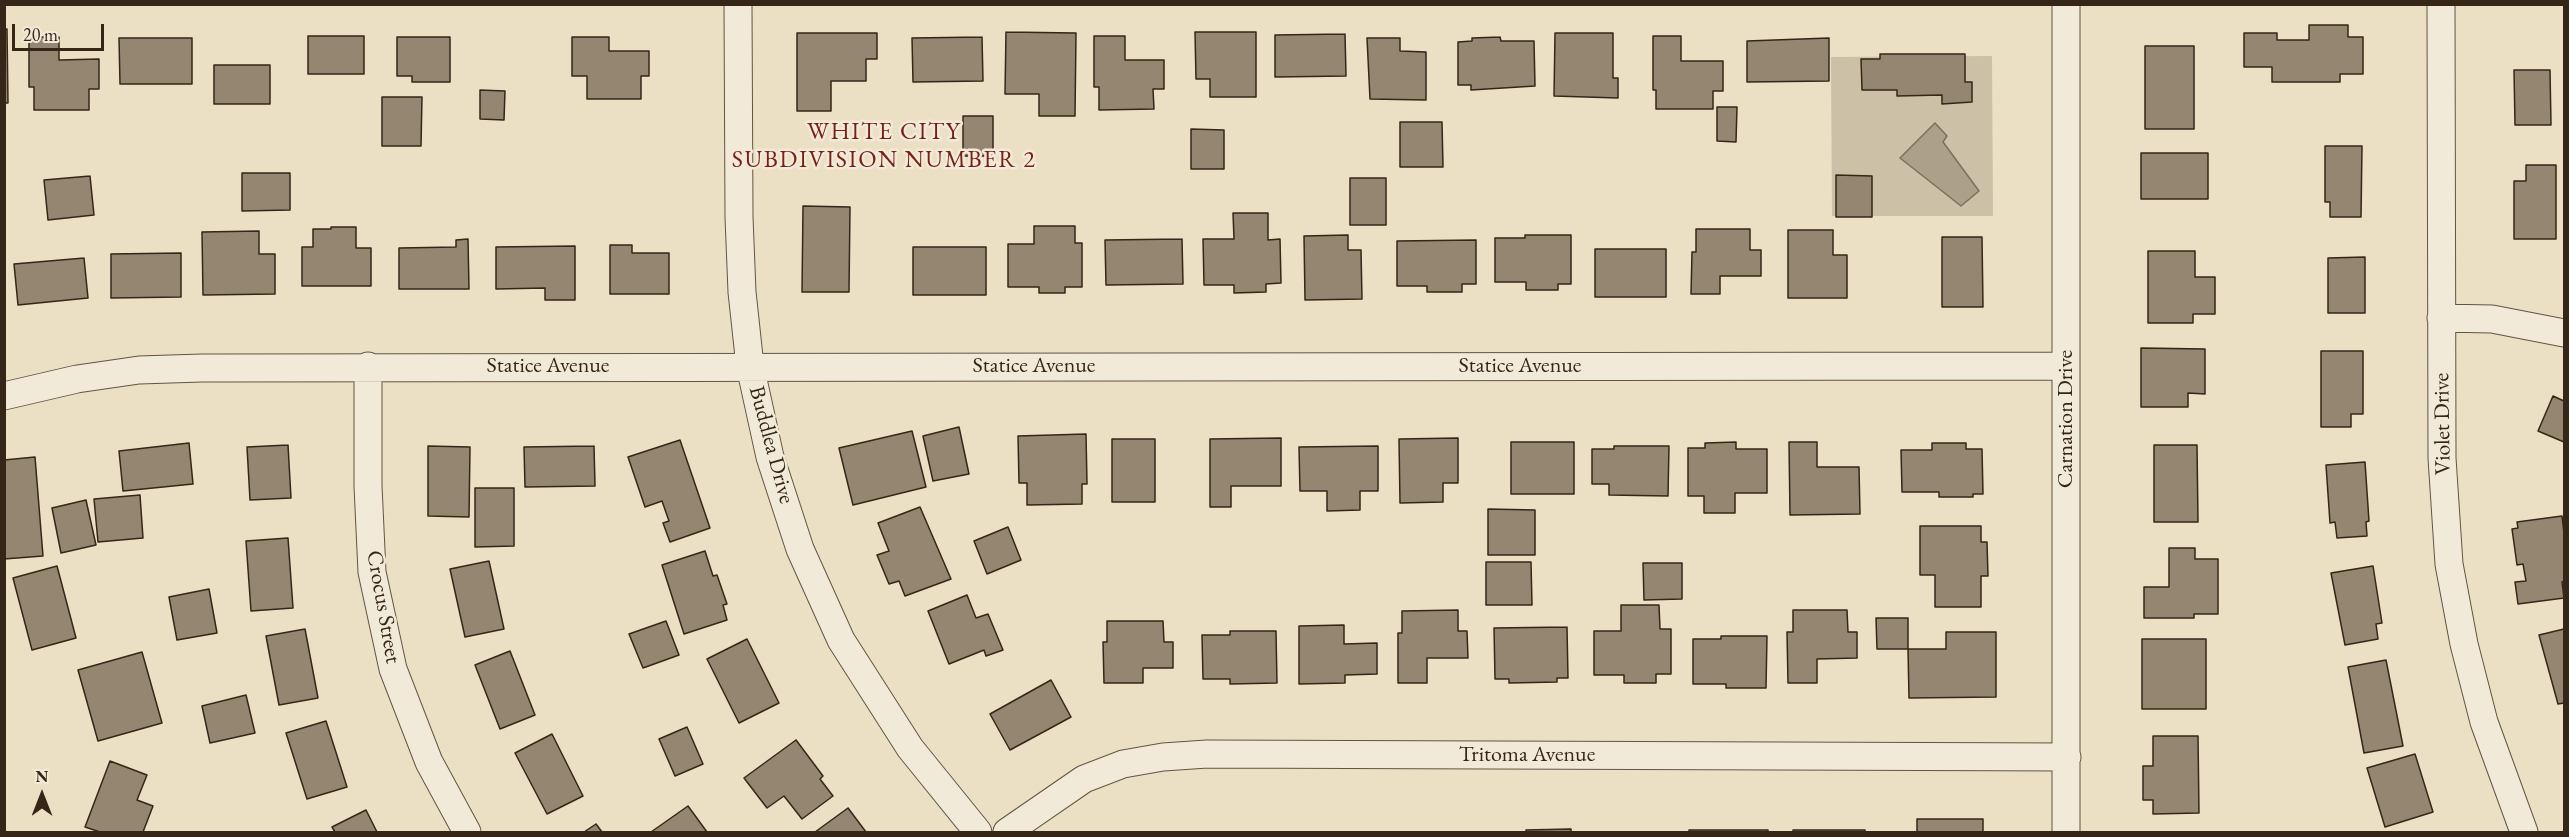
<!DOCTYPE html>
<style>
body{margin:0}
#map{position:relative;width:2569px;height:837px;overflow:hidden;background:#ebdfc4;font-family:"EB Garamond",serif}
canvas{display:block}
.frame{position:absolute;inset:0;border:6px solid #362617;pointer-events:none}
.north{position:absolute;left:12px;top:765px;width:60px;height:60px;-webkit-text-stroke:4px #f2ead9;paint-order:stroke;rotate:0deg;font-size:16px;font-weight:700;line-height:24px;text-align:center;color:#362617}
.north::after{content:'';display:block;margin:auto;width:21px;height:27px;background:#362617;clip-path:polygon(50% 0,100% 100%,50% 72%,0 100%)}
.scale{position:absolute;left:12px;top:24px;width:92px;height:27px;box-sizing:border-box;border:3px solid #362617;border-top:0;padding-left:8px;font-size:18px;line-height:21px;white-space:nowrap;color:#362617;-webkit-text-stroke:4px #f2ead9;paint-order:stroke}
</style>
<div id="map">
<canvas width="2569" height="837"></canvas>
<div class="frame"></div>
<div class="north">N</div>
<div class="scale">20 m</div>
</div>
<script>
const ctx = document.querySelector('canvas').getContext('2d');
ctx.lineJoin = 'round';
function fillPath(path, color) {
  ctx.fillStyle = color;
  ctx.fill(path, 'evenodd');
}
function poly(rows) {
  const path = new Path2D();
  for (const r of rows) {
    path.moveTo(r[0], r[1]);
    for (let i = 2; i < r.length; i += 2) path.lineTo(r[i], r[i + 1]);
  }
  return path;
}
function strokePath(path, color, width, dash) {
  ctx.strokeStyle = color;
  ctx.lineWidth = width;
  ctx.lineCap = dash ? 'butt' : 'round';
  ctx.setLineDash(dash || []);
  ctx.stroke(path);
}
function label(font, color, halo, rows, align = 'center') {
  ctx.font = font + ' "EB Garamond",serif';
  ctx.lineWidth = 5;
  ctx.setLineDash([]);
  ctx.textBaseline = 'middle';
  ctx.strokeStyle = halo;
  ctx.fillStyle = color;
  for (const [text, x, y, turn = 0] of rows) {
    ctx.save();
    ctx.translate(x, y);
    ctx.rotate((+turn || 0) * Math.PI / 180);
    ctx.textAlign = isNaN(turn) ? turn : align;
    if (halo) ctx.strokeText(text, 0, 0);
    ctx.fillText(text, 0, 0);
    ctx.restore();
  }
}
fillPath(poly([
 [1992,56,1993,216,1832,216,1831,57]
]), '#ccc0a7');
const water = poly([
 [1935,123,1947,136,1943,142,1979,191,1961,206,1900,158,1935,123]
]);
fillPath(water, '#ada089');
strokePath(water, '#7d6f5b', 1.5);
const building = poly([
 [2309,25,2348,25,2348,37,2363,37,2363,74,2340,74,2340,82,2272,82,2272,67,2244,67,2244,33,2277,33,2277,40,2309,40,2309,25],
 [4,29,7,29,8,103,4,103,4,29],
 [1006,32,1076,33,1075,116,1039,116,1039,94,1005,94,1006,32],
 [1195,32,1256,32,1256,97,1210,97,1210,79,1196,79,1195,32],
 [797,33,877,33,877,59,866,59,866,81,831,81,831,111,797,111,797,33],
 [1555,33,1613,33,1613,78,1618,78,1618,98,1554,96,1555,33],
 [1345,34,1346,76,1275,77,1275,35,1345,34],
 [308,36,364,36,364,74,308,74,308,36],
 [1094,36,1125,36,1125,60,1164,60,1164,89,1153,89,1154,109,1099,110,1099,87,1094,87,1094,36],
 [1653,36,1681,36,1681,61,1723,61,1723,91,1713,91,1713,109,1656,109,1656,90,1653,90,1653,36],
 [29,37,59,37,59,60,99,59,99,89,89,89,89,110,34,110,34,87,29,87,29,37],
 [397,37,450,37,450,82,412,82,412,76,397,76,397,37],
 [572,37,609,37,609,51,649,51,649,76,641,76,641,99,587,99,587,76,572,76,572,37],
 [982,37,983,81,913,82,912,38,982,37],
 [1500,37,1501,41,1534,41,1535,86,1471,90,1471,85,1458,85,1458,42,1472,41,1472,38,1500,37],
 [119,38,192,38,192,84,120,84,119,38],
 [1367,38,1400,38,1400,51,1426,52,1426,100,1370,99,1367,38],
 [1829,38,1829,81,1747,82,1747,41,1829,38],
 [2145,46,2194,46,2194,129,2145,129,2145,46],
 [1880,54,1965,54,1965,82,1972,82,1972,102,1942,104,1942,95,1897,96,1897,90,1862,90,1861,59,1880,59,1880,54],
 [214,65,270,65,270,104,214,104,214,65],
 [2514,70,2550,70,2551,125,2515,125,2514,70],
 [480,90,505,91,504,120,480,119,480,90],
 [382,97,422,97,421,146,382,146,382,97],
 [1717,107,1737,107,1736,142,1717,141,1717,107],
 [963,116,993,116,993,156,963,156,963,116],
 [1400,122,1442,122,1443,167,1400,167,1400,122],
 [1191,129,1224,130,1224,169,1191,169,1191,129],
 [2325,146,2362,146,2361,217,2330,217,2330,202,2325,202,2325,146],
 [2141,153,2208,153,2208,199,2141,199,2141,153],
 [2526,165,2556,165,2556,239,2514,239,2514,181,2526,181,2526,165],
 [242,173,290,173,290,210,242,211,242,173],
 [1836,175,1872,176,1872,217,1836,217,1836,175],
 [90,176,94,215,48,220,44,180,90,176],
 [1350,178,1386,178,1386,225,1350,225,1350,178],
 [803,206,850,207,849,292,802,292,803,206],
 [1233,213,1268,213,1268,240,1280,239,1281,283,1266,284,1266,292,1234,293,1234,285,1204,285,1203,239,1234,239,1233,213],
 [1034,226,1075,226,1075,243,1082,243,1082,287,1065,287,1065,293,1039,293,1039,287,1008,287,1008,244,1034,244,1034,226],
 [331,227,356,227,356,248,371,248,371,286,302,286,302,247,313,247,313,229,331,229,331,227],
 [1696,229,1750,229,1750,250,1761,250,1761,276,1720,276,1720,294,1691,294,1692,252,1696,252,1696,229],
 [1788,230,1833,230,1833,255,1847,255,1847,298,1788,298,1788,230],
 [259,231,259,254,275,254,275,294,203,295,202,232,259,231],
 [1348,235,1348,250,1361,250,1362,299,1305,300,1304,236,1348,235],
 [1525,235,1571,235,1571,284,1558,284,1558,290,1526,290,1526,282,1495,282,1495,238,1525,238,1525,235],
 [1942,237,1982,237,1983,307,1942,307,1942,237],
 [468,239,469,289,399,289,399,248,456,247,456,240,468,239],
 [1182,239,1183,284,1106,285,1105,240,1182,239],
 [1476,240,1476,284,1462,284,1462,292,1427,292,1427,286,1397,286,1397,241,1476,240],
 [610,245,632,245,632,253,669,253,669,294,610,294,610,245],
 [575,246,575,300,545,300,545,288,496,289,496,247,575,246],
 [913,247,986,247,986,295,913,295,913,247],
 [1595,249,1666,249,1666,297,1595,297,1595,249],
 [2148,251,2195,251,2195,277,2215,277,2215,314,2193,314,2193,323,2148,323,2148,251],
 [181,253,181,297,111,298,111,254,181,253],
 [2365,257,2365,313,2328,313,2328,258,2365,257],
 [84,258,88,298,18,305,14,264,84,258],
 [2141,348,2205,349,2205,394,2188,393,2188,407,2141,407,2141,348],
 [2321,351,2363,351,2363,414,2351,414,2351,427,2321,427,2321,351],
 [2553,396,2564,401,2564,442,2538,431,2553,396],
 [959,427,969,474,933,481,923,436,959,427],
 [912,431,926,487,853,505,839,448,912,431],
 [1086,434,1087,484,1082,484,1082,504,1027,505,1027,483,1019,483,1018,436,1086,434],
 [1281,438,1281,486,1231,486,1231,507,1210,507,1210,439,1281,438],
 [1458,438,1458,483,1443,483,1443,502,1400,503,1399,439,1458,438],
 [1112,439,1155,439,1155,502,1112,502,1112,439],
 [680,440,710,528,670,542,663,523,669,521,662,501,645,507,628,457,680,440],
 [1511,442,1574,442,1574,494,1511,494,1511,442],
 [1736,442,1736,449,1767,449,1767,493,1735,493,1735,513,1704,513,1704,496,1688,496,1688,448,1705,448,1705,443,1736,442],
 [1789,442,1817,442,1817,467,1859,467,1860,514,1790,515,1789,442],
 [189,443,193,484,123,491,119,451,189,443],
 [1932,443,1966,443,1966,449,1982,449,1983,494,1973,494,1973,497,1939,497,1939,492,1902,492,1901,450,1932,450,1932,443],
 [288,445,291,498,250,500,247,447,288,445],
 [2154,445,2197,445,2198,522,2154,522,2154,445],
 [428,446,470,447,469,517,428,516,428,446],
 [594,446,595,486,525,487,524,447,594,446],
 [1378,446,1378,491,1360,491,1360,510,1327,511,1327,491,1300,491,1299,447,1378,446],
 [1614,446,1669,446,1668,496,1609,495,1609,484,1592,484,1592,449,1614,449,1614,446],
 [35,457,43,556,4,559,4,460,35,457],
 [2365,462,2369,521,2366,522,2367,536,2337,538,2335,522,2330,523,2326,465,2365,462],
 [475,488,514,488,514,546,475,547,475,488],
 [140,495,143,538,98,542,94,499,140,495],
 [86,500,96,545,61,553,52,508,86,500],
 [920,507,951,579,905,596,899,581,889,584,877,555,889,551,878,523,920,507],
 [1488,509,1535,510,1535,555,1488,555,1488,509],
 [2562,516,2564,533,2564,581,2562,582,2564,598,2518,604,2515,582,2526,581,2523,564,2517,565,2512,529,2518,528,2517,522,2562,516],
 [1920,526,1981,526,1981,542,1987,542,1988,576,1981,576,1981,607,1935,607,1935,575,1920,575,1920,526],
 [1008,527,1021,560,987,574,974,541,1008,527],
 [288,538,293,608,251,611,246,541,288,538],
 [2169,548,2195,548,2195,559,2218,559,2218,614,2194,614,2194,618,2144,618,2144,587,2169,587,2169,548],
 [705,551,713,576,717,575,727,604,723,605,727,620,684,634,662,565,705,551],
 [489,561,504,629,465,637,450,569,489,561],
 [1486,562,1531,562,1532,605,1486,605,1486,562],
 [1643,563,1682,563,1682,599,1644,600,1643,563],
 [57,566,76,638,32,650,13,578,57,566],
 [2373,566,2382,623,2376,624,2378,639,2345,645,2331,573,2373,566],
 [209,589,217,633,177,640,169,597,209,589],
 [967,595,976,618,988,614,1003,650,986,656,984,650,949,664,928,611,967,595],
 [1621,605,1659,605,1660,629,1671,629,1671,674,1656,674,1656,683,1624,683,1624,675,1594,675,1594,631,1621,631,1621,605],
 [1458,610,1458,631,1467,631,1468,658,1427,658,1427,683,1398,683,1398,633,1402,633,1402,611,1458,610],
 [1793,610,1847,610,1848,632,1857,632,1857,658,1817,659,1817,683,1788,683,1787,632,1793,632,1793,610],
 [1876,618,1908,618,1908,649,1877,649,1876,618],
 [666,621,679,655,643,668,629,634,666,621],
 [1107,621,1163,621,1164,642,1173,642,1173,668,1143,668,1143,683,1104,683,1103,642,1107,642,1107,621],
 [1344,625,1344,644,1377,643,1377,674,1345,675,1345,683,1299,684,1299,626,1344,625],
 [1567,627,1568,678,1557,678,1557,682,1509,683,1509,679,1495,679,1494,628,1567,627],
 [305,629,318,698,279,705,266,636,305,629],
 [2564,629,2564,703,2558,704,2539,635,2564,629],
 [1230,631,1276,631,1277,683,1230,684,1230,679,1203,679,1202,635,1230,635,1230,631],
 [1946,632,1996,632,1996,697,1909,698,1908,649,1946,649,1946,632],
 [1721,636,1767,636,1766,688,1726,688,1726,684,1693,684,1693,639,1721,639,1721,636],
 [747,639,779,703,739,723,707,659,747,639],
 [2142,639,2206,639,2206,709,2142,709,2142,639],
 [510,651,535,715,500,729,475,665,510,651],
 [142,652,162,723,98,741,78,670,142,652],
 [2386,660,2403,746,2364,753,2348,667,2386,660],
 [1051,680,1071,717,1010,750,990,714,1051,680],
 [246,695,255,733,210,743,202,706,246,695],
 [326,721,347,787,307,799,286,733,326,721],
 [687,727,703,764,675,776,659,739,687,727],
 [552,734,583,796,547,814,515,753,552,734],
 [2153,736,2198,736,2199,813,2153,814,2153,800,2143,800,2143,766,2153,766,2153,736],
 [796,740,823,776,820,779,833,796,802,819,784,796,767,808,744,778,796,740],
 [2415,754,2433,812,2385,827,2367,768,2415,754],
 [110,761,147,775,137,800,153,806,143,832,100,832,85,827,110,761],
 [688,806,707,832,651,832,688,806],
 [848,808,866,832,815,832,848,808],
 [366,810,377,832,335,832,332,827,366,810],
 [1917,819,1983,819,1983,832,1917,832,1917,819],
 [596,824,602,832,584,832,596,824],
 [1571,829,1571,832,1508,832,1526,832,1526,830,1571,829],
 [1689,830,1768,830,1768,832,1689,832,1689,830],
 [1793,830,1865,830,1865,832,1793,832,1793,830]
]);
fillPath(building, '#948671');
strokePath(building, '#362617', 1.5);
const street = poly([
 [738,4,739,217,742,292,750,366,770,457,800,549,841,640,910,748,978,832],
 [2066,4,2066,832],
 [2441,4,2442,458,2449,564,2464,644,2484,722,2524,832],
 [2441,318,2492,319,2564,333],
 [368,366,368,486,372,572,393,669,429,762,467,832],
 [4,396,77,379,139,370,202,368,2066,366],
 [1007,832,1084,779,1123,764,1163,757,1207,754,2067,757]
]);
strokePath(street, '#635442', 29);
strokePath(street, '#f2ead9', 27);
label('22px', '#362617', '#f2ead9', [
 ["Statice Avenue",548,366],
 ["Statice Avenue",1034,366],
 ["Statice Avenue",1520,366],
 ["Carnation Drive",2066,419,-90],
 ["Violet Drive",2443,424,-91],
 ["Buddlea Drive",771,445,75],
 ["Crocus Street",383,607,80],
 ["Tritoma Avenue",1527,755]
]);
ctx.letterSpacing = '1.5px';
label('24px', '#7a1f14', '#f2ead9', [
 ["WHITE CITY",884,132],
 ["SUBDIVISION NUMBER 2",884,160]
]);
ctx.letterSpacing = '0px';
</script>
